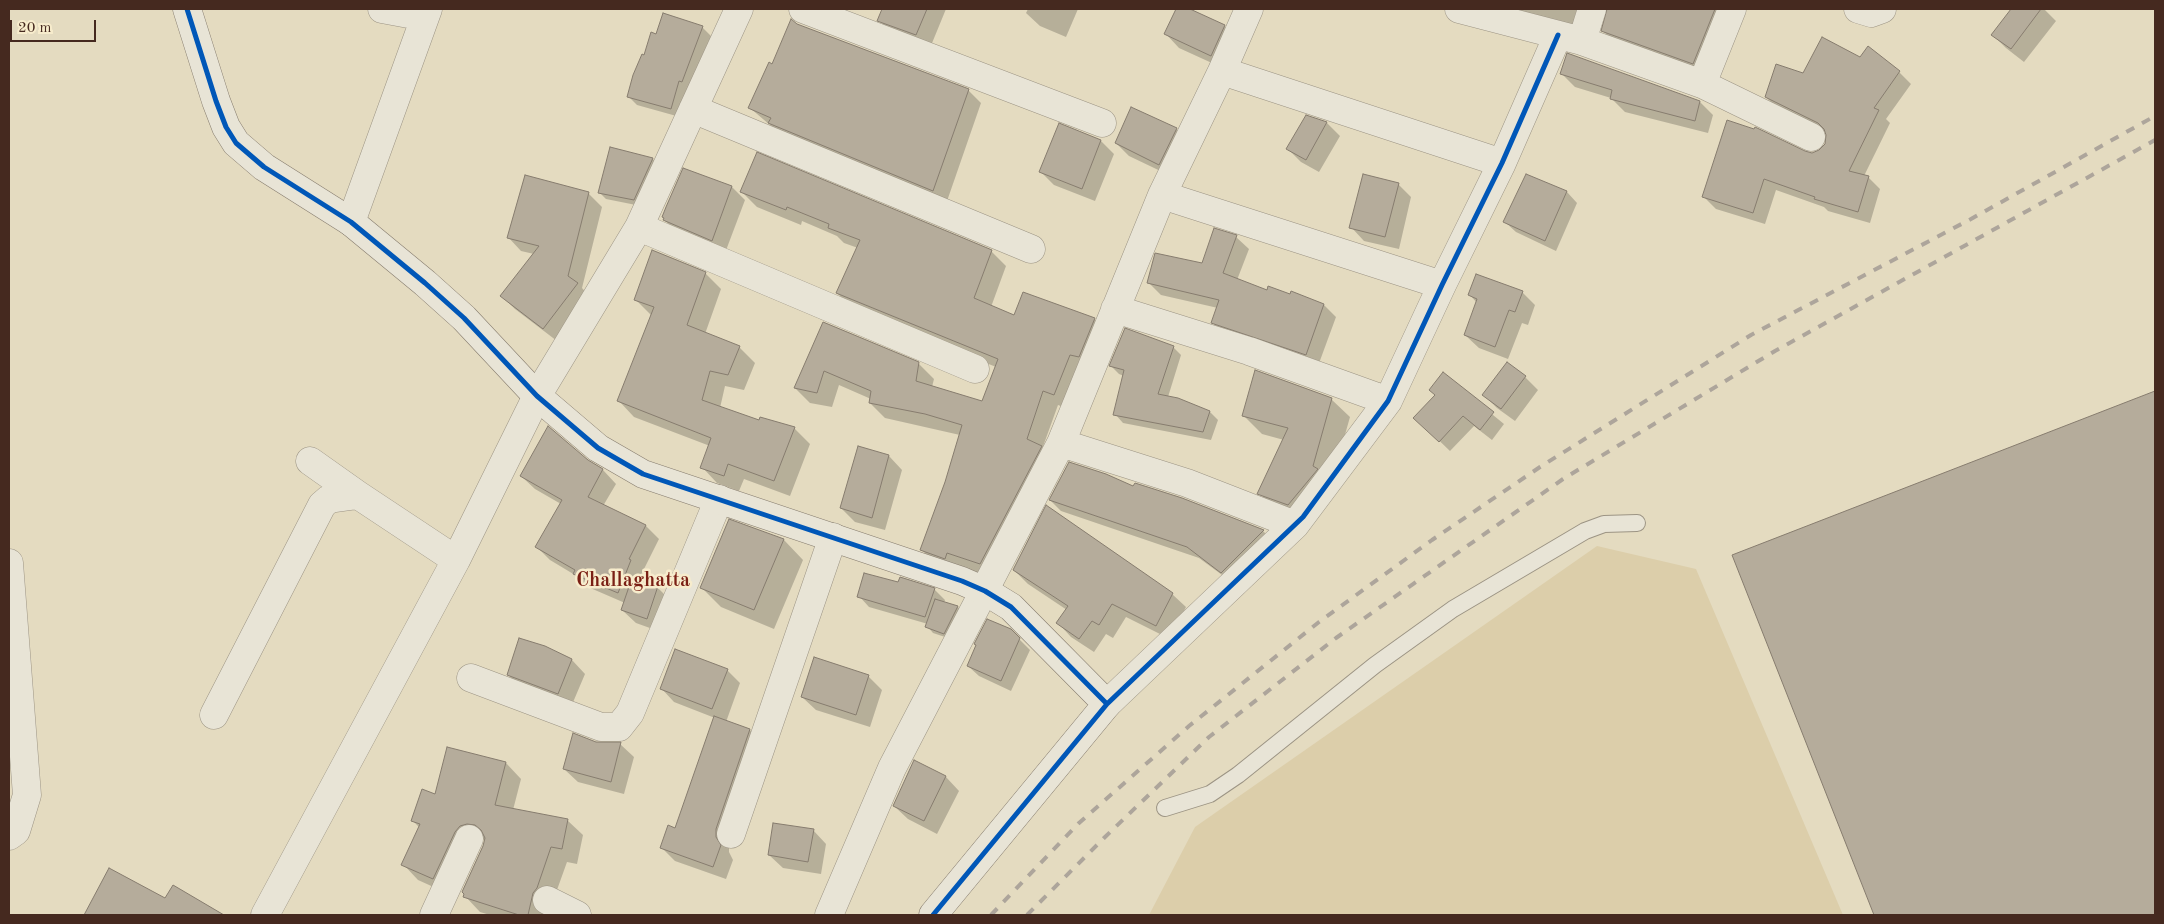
<!DOCTYPE html>
<style>
body{margin:0}
#map{position:relative;width:2164px;height:924px;overflow:hidden;background:#e4dbc0;font-family:"Old Standard TT",serif}
canvas{display:block}
.frame{position:absolute;inset:0;border:10px solid #45291f;pointer-events:none}
.scale{position:absolute;left:10px;top:20px;width:86px;height:22px;box-sizing:border-box;border:2px solid #45291f;border-top:0;padding-left:6px;font-size:15px;line-height:18px;white-space:nowrap;color:#45291f;-webkit-text-stroke:4px #f7eccc;paint-order:stroke}
</style>
<div id="map">
<canvas width="2164" height="924"></canvas>
<div class="frame"></div>
<div class="scale">20 m</div>
</div>
<script>
const ctx = document.querySelector('canvas').getContext('2d');
ctx.lineJoin = 'round';
function fillPath(path, color) {
  ctx.fillStyle = color;
  ctx.fill(path, 'evenodd');
}
function poly(rows) {
  const path = new Path2D();
  for (const r of rows) {
    path.moveTo(r[0], r[1]);
    for (let i = 2; i < r.length; i += 2) path.lineTo(r[i], r[i + 1]);
  }
  return path;
}
function strokePath(path, color, width, dash) {
  ctx.strokeStyle = color;
  ctx.lineWidth = width;
  ctx.lineCap = dash ? 'butt' : 'round';
  ctx.setLineDash(dash || []);
  ctx.stroke(path);
}
function label(font, color, halo, rows, align = 'center') {
  ctx.font = font + ' "Old Standard TT",serif';
  ctx.lineWidth = 5;
  ctx.setLineDash([]);
  ctx.textBaseline = 'middle';
  ctx.strokeStyle = halo;
  ctx.fillStyle = color;
  for (const [text, x, y, turn = 0] of rows) {
    ctx.save();
    ctx.translate(x, y);
    ctx.rotate((+turn || 0) * Math.PI / 180);
    ctx.textAlign = isNaN(turn) ? turn : align;
    if (halo) ctx.strokeText(text, 0, 0);
    ctx.fillText(text, 0, 0);
    ctx.restore();
  }
}
fillPath(poly([
 [1597,546,1696,569,1843,915,1149,915,1195,827]
]), '#dcceaa');
fillPath(poly([
 [884,9,946,9,930,48,892,34,879,20],
 [1028,9,1078,9,1066,37,1040,26,1026,13],
 [1178,9,1187,9,1224,26,1238,39,1225,69,1179,48,1166,34],
 [1504,9,1596,9,1584,34],
 [1608,9,1734,9,1705,76,1615,43,1603,31],
 [2013,9,2044,9,2056,21,2024,62,2006,48,1993,35],
 [797,25,968,90,981,103,946,204,783,136,750,108],
 [702,27,711,36,680,117,637,105,629,97,645,56,657,35],
 [1860,59,1899,72,1911,84,1886,119,1890,123,1864,176,1868,177,1880,189,1870,223,1828,211,1824,207,1776,190,1765,224,1716,209,1704,197,1804,152,1812,154,1820,151,1826,145,1827,133,1778,109,1766,97,1803,74],
 [1562,74,1700,102,1713,115,1708,133,1625,112,1611,98,1575,87],
 [1306,116,1327,123,1340,136,1319,172,1301,162,1288,149],
 [1176,129,1190,142,1173,177,1129,156,1116,143],
 [1101,141,1114,154,1095,201,1054,185,1041,172],
 [611,149,653,159,659,166,641,206,606,199,599,192],
 [1526,175,1567,192,1577,203,1556,251,1516,232,1505,222],
 [525,176,589,194,602,207,582,288,590,297,557,341,515,309,502,296,534,254,521,251,508,237],
 [1398,184,1411,197,1399,249,1364,241,1351,227],
 [732,187,745,200,725,253,678,233,664,220],
 [742,192,991,251,1006,266,991,307,1015,317,1094,319,1109,334,1069,409,1058,405,995,579,962,567,936,565,922,550,946,482,960,435,885,418,870,403,871,399,839,385,832,407,810,403,795,388,823,323,919,364,934,379,932,387,983,402,996,367,852,308,837,293,858,248,844,243,837,236,802,221,801,225,757,207],
 [1236,237,1249,249,1237,280,1267,292,1324,305,1336,317,1318,366,1224,335,1212,322,1218,308,1161,295,1149,283,1203,265],
 [705,273,721,289,705,334,739,347,755,363,744,390,725,386,720,408,759,422,760,419,795,429,810,444,790,496,744,479,739,491,717,483,702,467,710,446,634,417,619,401,651,315,635,299],
 [1522,292,1535,305,1528,325,1522,323,1508,359,1479,348,1465,335,1477,303,1470,295],
 [1173,347,1181,355,1168,397,1210,412,1218,420,1211,440,1123,423,1115,414,1124,376,1119,374,1111,366],
 [1443,374,1504,424,1492,440,1474,426,1450,451,1426,428],
 [1525,377,1538,390,1515,421,1497,408,1484,395],
 [2155,393,2155,915,1875,915,1734,556],
 [1331,399,1350,417,1331,484,1306,523,1277,511,1259,493,1284,440,1262,434,1244,416],
 [859,448,889,456,902,470,885,530,855,522,841,508],
 [587,461,603,470,616,484,603,506,646,526,659,539,642,573,644,575,641,582,657,587,671,601,661,632,636,623,622,610,625,603,588,587,575,575,550,560,537,547,561,504,535,489,521,476],
 [1134,487,1263,531,1274,542,1233,583,1199,558,1061,511,1050,500],
 [729,521,784,540,803,560,774,629,721,607,701,587],
 [1014,570,1172,594,1186,607,1170,639,1126,617,1113,638,1106,634,1094,652,1071,637,1058,623,1067,610,1028,584],
 [899,583,934,589,945,600,944,603,958,607,964,614,951,639,933,633,927,626,928,624,869,607,859,596],
 [1010,630,1030,650,1011,691,979,676,968,666],
 [544,647,572,660,585,674,571,707,522,688,508,675],
 [727,670,740,683,726,722,750,730,763,744,729,843,729,852,733,860,726,879,675,861,661,847,676,829,715,718,674,702,661,688],
 [868,676,882,690,870,727,816,710,802,697],
 [596,743,620,744,634,757,624,794,578,782,564,769],
 [448,749,506,763,521,779,513,810,567,820,583,835,577,864,567,862,548,915,490,915,480,912,465,896,486,839,476,841,449,894,418,880,403,864,419,827,412,820,436,796],
 [914,762,946,777,959,791,937,834,908,819,894,806],
 [813,830,826,844,821,874,783,868,769,855],
 [110,870,166,900,173,887,221,915,85,915]
]), '#0003');
const building = poly([
 [882,9,927,9,916,35,877,21,882,9],
 [1176,9,1190,9,1225,25,1211,56,1164,34,1176,9],
 [1607,9,1715,9,1693,64,1601,31,1607,9],
 [2011,9,2041,9,2011,49,1991,35,2011,9],
 [663,13,703,26,682,82,679,81,671,109,627,97,633,75,642,54,644,55,651,32,656,34,663,13],
 [791,19,797,24,969,89,933,191,768,123,771,118,748,108,769,62,772,64,791,19],
 [1822,37,1860,57,1868,46,1900,71,1874,108,1879,110,1849,171,1869,176,1858,212,1814,199,1815,197,1764,179,1753,213,1702,197,1727,120,1754,129,1755,127,1805,151,1812,153,1819,150,1825,144,1826,135,1824,129,1818,123,1765,97,1776,64,1803,73,1822,37],
 [1567,53,1700,101,1695,121,1610,99,1612,90,1560,74,1567,53],
 [1131,107,1177,128,1159,165,1115,143,1131,107],
 [1306,115,1327,122,1306,160,1286,149,1306,115],
 [1059,123,1101,140,1082,189,1039,172,1059,123],
 [610,147,653,158,634,200,598,193,610,147],
 [757,152,992,250,974,298,1014,315,1023,292,1095,318,1079,357,1070,355,1054,395,1043,391,1027,439,1042,446,980,564,947,553,945,559,920,550,945,482,962,425,925,414,869,403,871,391,824,371,817,393,794,388,823,322,919,362,916,381,982,401,998,359,836,293,860,240,828,228,829,224,787,207,786,210,740,192,757,152],
 [683,168,732,186,712,241,663,220,664,218,662,217,666,207,683,168],
 [1363,174,1399,183,1385,237,1349,228,1363,174],
 [1526,174,1567,191,1545,241,1503,222,1526,174],
 [525,175,589,192,568,276,578,283,543,329,500,296,539,246,507,238,525,175],
 [1214,228,1237,235,1223,273,1267,290,1268,286,1290,294,1291,291,1324,304,1306,355,1211,323,1219,300,1147,283,1155,253,1202,263,1214,228],
 [652,250,706,272,687,325,740,346,728,375,710,371,702,400,759,420,760,417,795,427,774,481,728,464,724,476,700,468,711,438,617,401,654,307,634,300,652,250],
 [1476,274,1523,291,1515,312,1509,310,1495,347,1464,335,1477,299,1468,295,1476,274],
 [1125,328,1174,346,1158,394,1178,398,1210,411,1203,432,1113,415,1124,370,1109,366,1125,328],
 [1507,362,1526,376,1501,409,1482,395,1507,362],
 [1255,370,1332,398,1313,466,1318,469,1288,505,1257,494,1288,428,1242,416,1255,370],
 [1443,372,1494,412,1480,430,1463,416,1439,442,1413,418,1435,395,1429,390,1443,372],
 [2155,391,2155,915,1874,915,1732,555,2155,391],
 [548,426,588,460,603,469,588,497,646,525,629,559,631,560,618,593,573,574,575,570,535,547,562,500,520,476,548,426],
 [858,446,889,455,872,518,840,508,858,446],
 [1069,462,1106,474,1133,486,1135,483,1182,498,1264,530,1221,573,1187,547,1049,500,1069,462],
 [1046,505,1173,593,1156,626,1112,604,1099,625,1092,621,1079,639,1056,623,1068,606,1013,570,1046,505],
 [729,519,784,539,754,610,700,588,729,519],
 [864,573,898,582,900,577,935,588,925,617,857,597,864,573],
 [632,578,658,586,647,619,621,610,632,578],
 [935,599,958,606,944,634,925,627,935,599],
 [987,619,1011,629,1020,638,1001,681,967,666,976,645,974,644,987,619],
 [519,638,545,646,572,659,558,694,507,675,519,638],
 [675,649,728,669,712,709,660,689,675,649],
 [814,657,869,675,856,715,801,697,814,657],
 [714,716,750,729,716,829,716,837,721,845,713,867,660,848,668,825,675,828,714,716],
 [573,733,596,742,621,742,611,782,563,769,573,733],
 [447,747,506,762,495,805,568,819,562,849,551,847,537,888,533,893,528,915,519,915,463,897,464,894,462,892,483,846,485,838,481,830,475,825,467,824,460,826,455,832,433,879,401,865,420,824,411,821,422,789,435,794,447,747],
 [914,760,946,776,924,821,893,806,914,760],
 [773,823,814,829,808,862,768,855,773,823],
 [109,868,165,898,173,885,224,915,84,915,109,868]
]);
fillPath(building, '#b5ac9b');
strokePath(building, '#867c6e', 1);
const lane = poly([
 [1165,808,1210,794,1238,775,1375,665,1453,609,1585,531,1604,524,1637,523]
]);
const street = poly([
 [382,9,425,17],
 [803,9,1102,123],
 [1459,9,1582,41,1592,9],
 [1858,9,1871,13,1882,9],
 [1582,41,1702,84,1811,137],
 [1222,71,1502,163],
 [1702,84,1732,9],
 [693,109,1031,249],
 [1162,195,1442,285],
 [351,222,428,9],
 [639,227,975,369],
 [1115,309,1249,351,1388,401],
 [1061,443,1187,483,1295,525],
 [310,461,358,495],
 [9,563,27,795,16,831,9,836],
 [471,678,601,727,619,727,630,713,719,499],
 [1107,704,1295,525,1388,401,1442,285,1502,163,1558,35],
 [214,715,322,505,329,499,358,495,456,560],
 [731,834,833,537],
 [547,900,577,915],
 [265,915,456,560,537,396,639,227,739,9],
 [434,915,469,839],
 [829,915,892,768,1061,443,1162,195,1222,71,1249,9]
]);
const secondary = poly([
 [187,9,216,101,226,127,236,143,264,167,351,222,425,283,464,318,537,396,598,448,643,474,962,581,985,591,1011,607,1107,704,933,915]
]);
strokePath(lane, '#9c9484', 18);
strokePath(street, '#9c9484', 29);
strokePath(secondary, '#867c6e', 29);
strokePath(lane, '#e8e4d6', 16);
strokePath(street, '#e8e4d6', 28);
strokePath(secondary, '#e8e4d6', 28);
strokePath(poly([
 [991,915,1079,823,1189,726,1319,622,1432,540,1540,467,1751,335,1971,219,2155,116],
 [1027,915,1104,838,1209,737,1336,638,1563,479,1775,351,2155,140]
]), '#ada59b', 4, [9, 9]);
strokePath(poly([
 [187,9,216,101,226,127,236,143,264,167,351,222,425,283,464,318,537,396,598,448,643,474,962,581,985,591,1011,607,1107,704],
 [933,915,1107,704,1303,517,1388,401,1442,285,1502,163,1558,35]
]), '#0057b8', 5);
label('bold 20px', '#7a1f14', '#f7eccc', [
 ["Challaghatta",633,581]
]);
</script>
